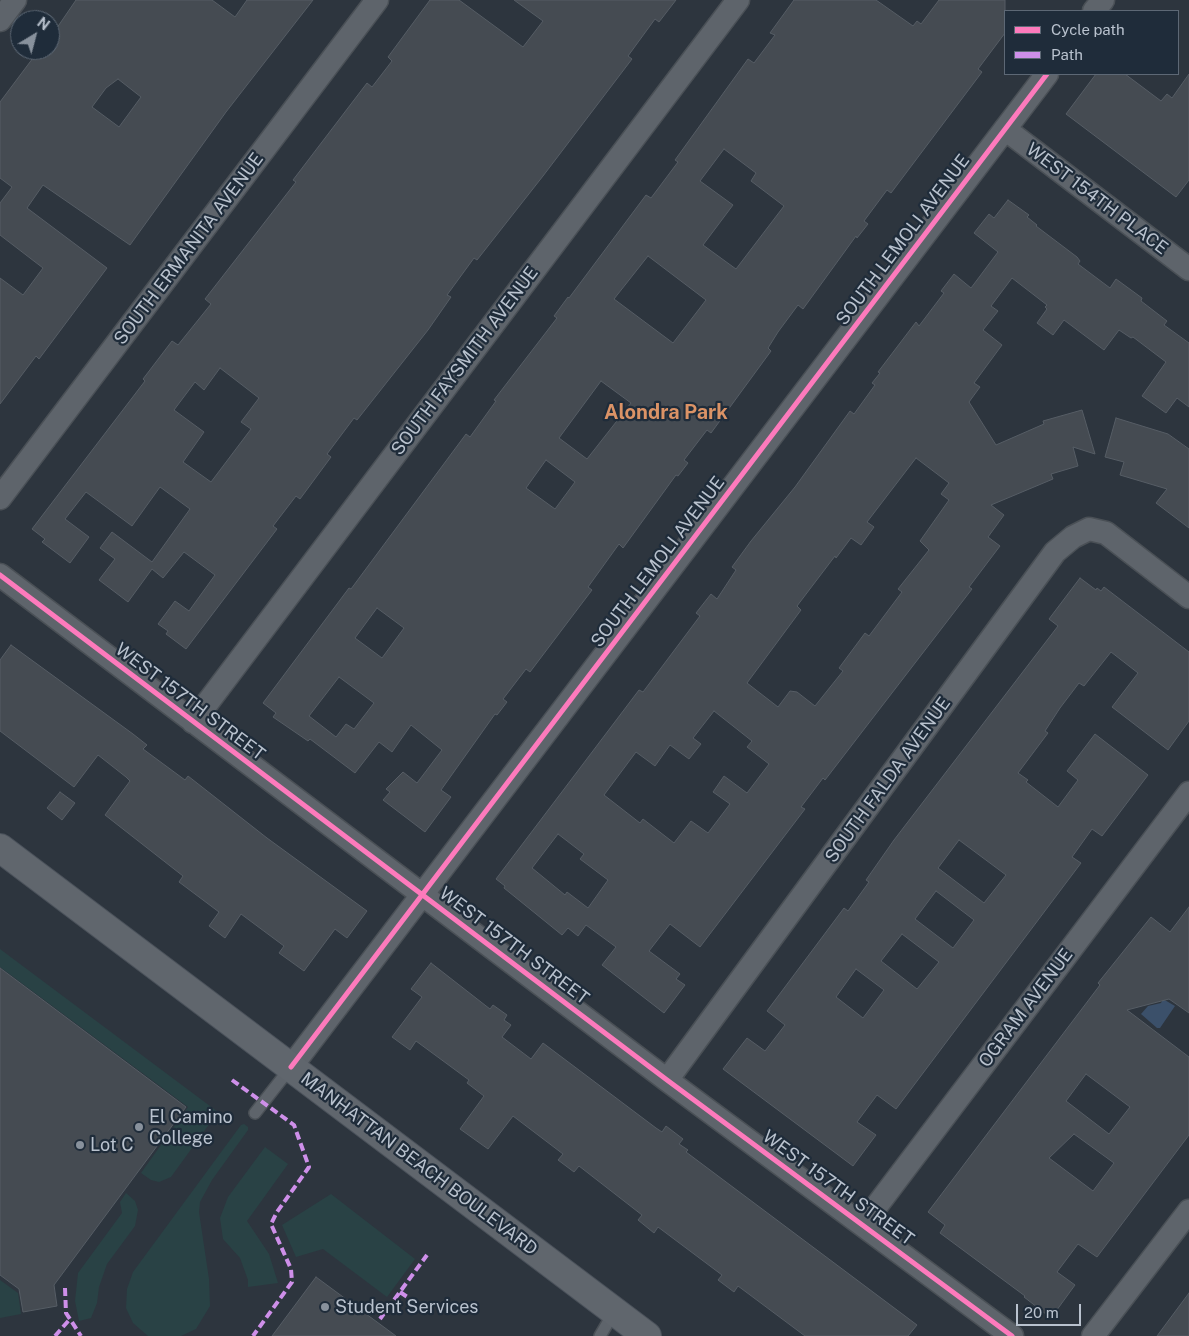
<!DOCTYPE html>
<style>
body{margin:0}
#map{position:relative;width:1189px;height:1336px;overflow:hidden;background:#2d353e;font-family:"Public Sans",sans-serif}
canvas{display:block}
.legend{position:absolute;left:1004px;top:10px;width:175px;height:65px;box-sizing:border-box;background:#1f2c3a;border:1px solid #5d6875;margin:0;padding:6px 9px;list-style:none;font-size:15px;color:#b9c2ce}
.legend li{display:flex;align-items:center;gap:10px;height:25px}
.legend b{width:25px;border:1px solid #5d6875}
.north{position:absolute;left:10px;top:10px;width:50px;height:50px;box-sizing:border-box;background:#1f2c3a;border:1px solid #5d6875;border-radius:50%;rotate:37deg;font-size:14px;font-weight:700;line-height:20px;text-align:center;color:#b9c2ce}
.north::after{content:'';display:block;margin:auto;width:18px;height:22px;background:#88919c;clip-path:polygon(50% 0,100% 100%,50% 72%,0 100%)}
.scale{position:absolute;left:1016px;top:1304px;width:65px;height:22px;box-sizing:border-box;border:2px solid #b9c2ce;border-top:0;padding-left:6px;font-size:15px;line-height:18px;white-space:nowrap;color:#b9c2ce;-webkit-text-stroke:4px #1f2c3a;paint-order:stroke}
</style>
<div id="map">
<canvas width="1189" height="1336"></canvas>
<ul class="legend">
<li><b style="height:6px;background:#fd7abc"></b>Cycle path</li>
<li><b style="height:6px;background:#ce8fe9"></b>Path</li>
</ul>
<div class="north">N</div>
<div class="scale">20 m</div>
</div>
<script>
const ctx = document.querySelector('canvas').getContext('2d');
ctx.lineJoin = 'round';
function fillPath(path, color) {
  ctx.fillStyle = color;
  ctx.fill(path, 'evenodd');
}
function poly(rows) {
  const path = new Path2D();
  for (const r of rows) {
    path.moveTo(r[0], r[1]);
    for (let i = 2; i < r.length; i += 2) path.lineTo(r[i], r[i + 1]);
  }
  return path;
}
function strokePath(path, color, width, dash) {
  ctx.strokeStyle = color;
  ctx.lineWidth = width;
  ctx.lineCap = dash ? 'butt' : 'round';
  ctx.setLineDash(dash || []);
  ctx.stroke(path);
}
function label(font, color, halo, rows, align = 'center') {
  ctx.font = font + ' "Public Sans",sans-serif';
  ctx.lineWidth = 4.5;
  ctx.setLineDash([]);
  ctx.textBaseline = 'middle';
  ctx.strokeStyle = halo;
  ctx.fillStyle = color;
  for (const [text, x, y, turn = 0] of rows) {
    ctx.save();
    ctx.translate(x, y);
    ctx.rotate((+turn || 0) * Math.PI / 180);
    ctx.textAlign = isNaN(turn) ? turn : align;
    if (halo) ctx.strokeText(text, 0, 0);
    ctx.fillText(text, 0, 0);
    ctx.restore();
  }
}
fillPath(poly([
 [0,949,218,1112,171,1177,159,1182,151,1180,141,1173,188,1107,0,967],
 [244,1124,248,1127,248,1130,212,1180,200,1202,199,1212,209,1279,210,1306,196,1329,181,1336,148,1336,133,1323,126,1308,127,1289,133,1272,241,1125],
 [265,1147,288,1164,247,1221,269,1254,278,1283,248,1287,248,1280,240,1258,223,1239,220,1218,228,1197],
 [126,1193,135,1201,138,1210,135,1226,107,1264,99,1287,97,1303,91,1318,79,1321,75,1301,78,1273,122,1213,120,1202],
 [331,1194,415,1259,387,1297,323,1249,296,1257,282,1225],
 [0,1280,18,1293,21,1314,0,1318]
]), '#294245');
fillPath(poly([
 [1163,999,1175,1006,1160,1028,1157,1028,1141,1014,1148,1006,1161,1003]
]), '#3b506a');
const building = poly([
 [76,0,212,0,235,17,247,0,313,0,226,112,130,245,43,185,27,208,107,268,39,359,36,356,0,404,0,278,23,295,43,268,0,235,0,203,12,187,0,178,0,102,39,50,50,50,50,38,76,0],
 [118,79,141,97,119,127,92,107,106,88,118,79],
 [430,0,459,0,523,47,543,21,514,0,676,0,659,22,655,19,628,56,632,59,543,176,477,260,474,258,447,295,451,297,428,330,357,420,354,418,327,454,331,457,300,499,296,496,273,526,277,529,186,649,166,634,168,631,158,624,175,601,189,611,215,575,184,552,163,578,152,569,128,602,99,580,115,559,100,548,112,532,152,562,190,509,160,487,132,526,86,492,65,519,89,537,70,563,42,542,45,539,32,529,145,381,143,379,172,341,178,345,211,304,205,299,296,182,293,180,367,83,372,87,392,61,388,57,430,0],
 [220,368,259,398,241,422,251,429,211,482,183,462,204,432,174,410,195,382,204,390,220,368],
 [794,0,876,0,913,26,917,21,921,24,939,0,1005,0,1005,33,978,69,982,72,891,193,887,190,864,221,868,224,857,238,856,236,803,309,798,305,778,332,768,348,771,351,711,433,707,430,684,460,688,463,678,476,676,475,623,548,619,544,588,587,592,590,530,672,526,669,503,699,507,702,497,715,495,714,441,790,451,797,425,832,383,800,390,792,386,789,403,772,417,783,442,750,411,725,392,752,379,742,355,773,310,739,308,741,273,717,276,713,263,703,349,588,351,589,466,434,470,437,496,401,494,400,557,318,554,316,568,297,569,298,646,195,651,198,678,162,675,160,748,59,754,63,775,35,770,33,794,0],
 [724,149,756,173,751,181,784,206,736,269,703,245,733,205,700,181,724,149],
 [648,256,706,300,673,343,614,299,648,256],
 [601,381,631,403,587,459,559,438,601,381],
 [546,460,575,482,555,509,526,488,546,460],
 [377,608,404,628,382,658,355,638,377,608],
 [339,677,374,703,354,729,346,724,336,737,309,716,339,677],
 [1096,74,1125,74,1161,101,1167,94,1172,98,1189,74,1189,180,1176,197,1066,114,1096,74],
 [1008,200,1029,215,1027,217,1037,225,1036,226,1077,257,1080,261,1078,264,1110,288,1116,279,1142,298,1141,301,1167,321,1164,325,1189,343,1189,407,1177,398,1166,413,1142,396,1166,362,1133,337,1131,338,1119,330,1104,350,1064,320,1053,335,1037,323,1047,309,1045,307,1047,305,1012,278,991,306,998,311,983,330,1002,345,974,383,980,387,969,402,996,445,1044,424,1043,421,1082,410,1095,454,1073,447,1078,466,1051,474,1053,479,991,505,1004,515,988,537,1000,546,969,587,972,589,825,780,823,778,801,807,805,809,700,947,670,924,649,951,680,974,676,979,685,985,664,1013,602,965,616,947,586,925,578,936,568,928,562,935,504,888,505,886,496,879,639,690,643,692,700,616,696,613,711,594,717,599,736,570,732,567,751,541,795,487,850,411,854,414,875,385,872,383,880,373,878,372,916,322,919,326,944,293,941,291,954,274,971,288,998,252,974,233,989,214,994,218,1008,200],
 [916,458,949,483,941,494,949,500,920,541,929,550,898,589,902,592,869,636,865,633,839,668,843,671,815,706,797,692,790,691,778,707,747,683,801,610,797,606,835,556,836,558,851,538,861,545,874,527,867,522,916,458],
 [714,711,752,741,747,747,769,764,747,793,724,776,713,792,730,804,708,833,691,821,674,843,643,819,640,823,604,795,636,752,655,766,670,745,689,759,701,744,693,738,714,711],
 [558,834,584,854,580,859,608,880,588,908,567,892,565,895,532,868,558,834],
 [1116,418,1168,434,1189,449,1189,528,1156,503,1167,489,1120,475,1124,462,1105,457,1116,418],
 [1080,578,1096,590,1097,588,1101,591,1104,587,1189,652,1189,721,1168,750,1112,707,1138,673,1111,652,1084,686,1079,683,1060,708,1045,731,1048,733,1018,773,1028,780,1026,782,1058,807,1078,780,1067,771,1095,734,1148,775,1102,836,1092,829,1072,857,1081,863,896,1109,877,1095,857,1122,876,1135,853,1166,723,1069,747,1038,765,1051,785,1025,767,1011,844,908,848,911,869,882,866,880,894,840,1058,626,1049,619,1080,578],
 [959,840,1006,875,984,903,938,868,959,840],
 [936,891,974,920,953,948,915,919,936,891],
 [902,934,939,962,917,989,881,961,902,934],
 [856,969,884,990,863,1018,836,997,856,969],
 [11,645,133,734,147,745,143,749,185,780,188,776,267,838,367,911,347,938,335,929,304,971,279,953,284,946,241,914,225,938,209,926,219,912,179,882,183,876,105,815,130,781,126,777,98,755,74,787,0,731,0,660,11,645],
 [60,792,75,803,62,820,47,808,60,792],
 [1189,907,1189,1013,1169,999,1127,1010,1189,1057,1189,1135,1097,1257,1078,1244,1057,1272,1075,1285,1051,1318,1024,1297,1025,1296,940,1233,945,1225,928,1212,1100,985,1098,983,1151,917,1170,932,1189,907],
 [1086,1074,1130,1107,1109,1134,1066,1101,1086,1074],
 [1074,1134,1114,1163,1093,1191,1049,1158,1074,1134],
 [431,963,490,1009,493,1005,507,1015,504,1020,511,1025,502,1037,531,1059,543,1043,656,1128,662,1132,666,1126,683,1139,679,1144,688,1150,686,1152,917,1325,908,1336,805,1336,738,1286,734,1292,718,1280,722,1275,658,1227,654,1233,638,1220,642,1215,579,1166,574,1172,558,1160,563,1154,513,1116,488,1149,460,1129,484,1096,467,1083,469,1080,416,1041,410,1050,392,1037,422,997,411,989,431,963],
 [0,968,186,1107,54,1285,57,1306,23,1312,19,1289,0,1275,0,968],
 [316,1277,396,1336,272,1336,316,1277],
 [1189,1293,1189,1336,1157,1336,1189,1293]
]);
fillPath(building, '#454b52');
strokePath(building, '#565d65', 1);
const service = poly([
 [255,1113,291,1067],
 [600,1336,614,1312]
]);
const minor = poly([
 [1094,11,1103,0],
 [0,20,15,0],
 [1005,129,1189,269],
 [0,498,377,0],
 [0,575,667,1080,1012,1336],
 [193,722,738,0],
 [291,1067,1047,74],
 [667,1080,1055,552,1073,537,1089,529,1106,533,1189,597],
 [863,1224,1189,793],
 [1093,1336,1189,1211]
]);
const primary = poly([
 [0,848,647,1336]
]);
strokePath(service, '#4a5056', 14);
strokePath(minor, '#4a5056', 25);
strokePath(primary, '#4b525b', 30);
strokePath(service, '#5e646b', 11);
strokePath(minor, '#5e646b', 22);
strokePath(primary, '#60666d', 28);
strokePath(poly([
 [232,1080,294,1125,309,1167,277,1212,271,1224,291,1269,292,1282,253,1336],
 [65,1288,66,1313,81,1336],
 [400,1292,428,1311],
 [380,1319,427,1255],
 [55,1336,70,1319]
]), '#ce8fe9', 4, [8, 4]);
strokePath(poly([
 [0,575,667,1080,1012,1336],
 [291,1067,1047,74]
]), '#fd7abc', 5);
for (const [x, y, r, color] of [
 [139,1127,5,"#88919c"],
 [80,1145,5,"#88919c"],
 [325,1307,5,"#88919c"]
]) {
  const dot = new Path2D();
  dot.arc(x, y, r, 0, 2 * Math.PI);
  ctx.fillStyle = color;
  ctx.fill(dot);
  strokePath(dot, '#1f2c3a', 2);
}
label('18px', '#b9c2ce', '#1f2c3a', [
 ["WEST 154TH PLACE",1097,199,37],
 ["SOUTH LEMOLI AVENUE",903,240,-53],
 ["SOUTH ERMANITA AVENUE",189,249,-53],
 ["SOUTH FAYSMITH AVENUE",465,361,-53],
 ["SOUTH LEMOLI AVENUE",658,562,-53],
 ["WEST 157TH STREET",190,702,37],
 ["SOUTH FALDA AVENUE",888,780,-54],
 ["WEST 157TH STREET",514,946,37],
 ["OGRAM AVENUE",1026,1008,-53],
 ["MANHATTAN BEACH BOULEVARD",419,1164,37],
 ["WEST 157TH STREET",838,1188,36]
]);
label('18px', '#b9c2ce', '#1f2c3a', [
 ["El Camino",149,1117],
 ["College",149,1138],
 ["Lot C",90,1145],
 ["Student Services",335,1307]
], 'left');
label('bold 20px', '#db9366', '#1f2c3a', [
 ["Alondra Park",666,413]
]);
</script>
